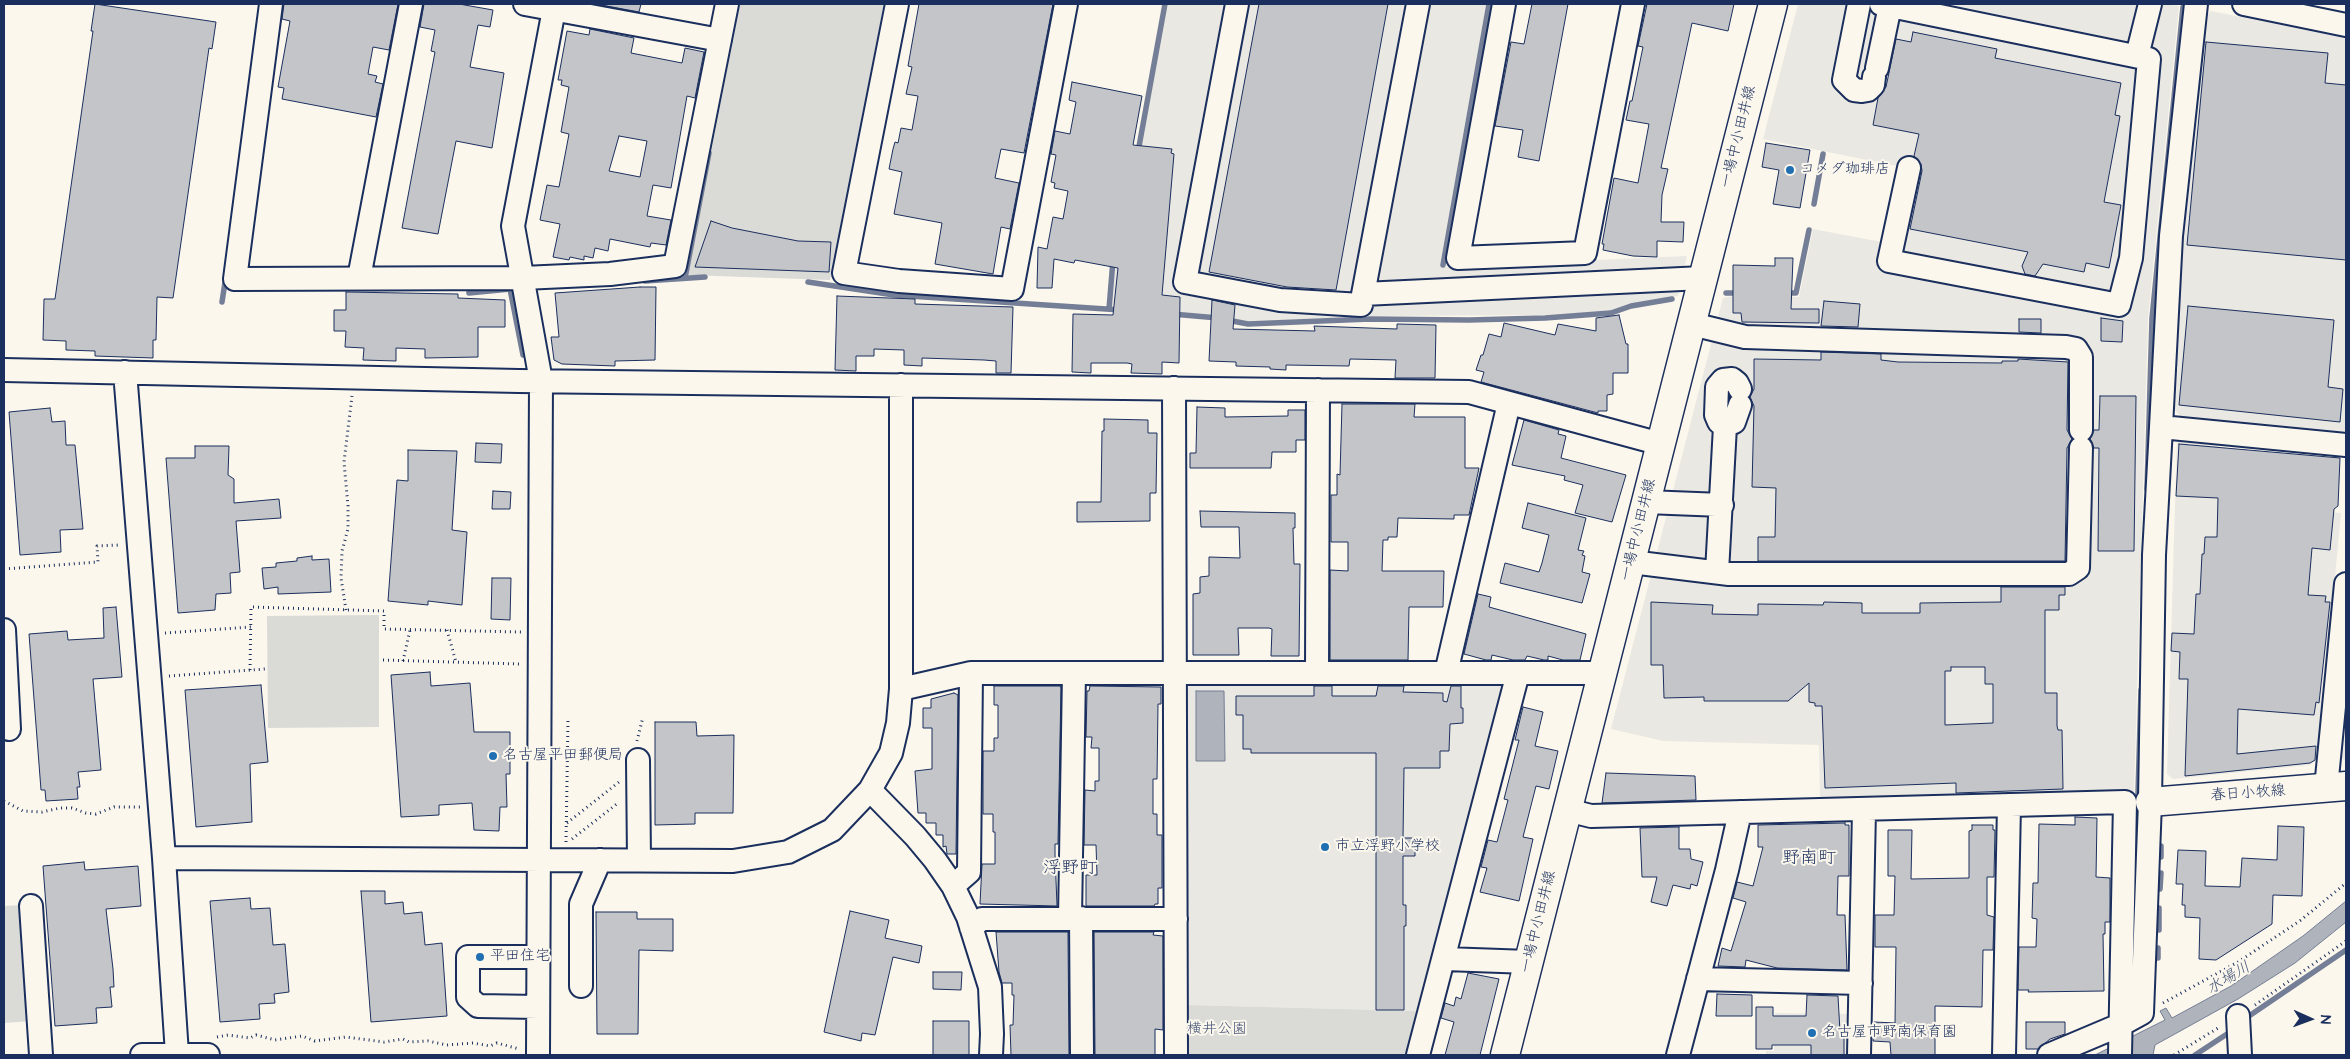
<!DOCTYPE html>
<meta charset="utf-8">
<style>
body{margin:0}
#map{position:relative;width:2350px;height:1059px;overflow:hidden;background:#fbf7ec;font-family:"Architects Daughter",sans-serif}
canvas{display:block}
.frame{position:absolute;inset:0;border:5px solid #1b2f5e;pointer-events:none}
.north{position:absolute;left:2285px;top:994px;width:50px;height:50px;-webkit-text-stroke:4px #fbf7ec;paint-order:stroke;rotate:92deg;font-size:14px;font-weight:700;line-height:20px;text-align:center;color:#1b2f5e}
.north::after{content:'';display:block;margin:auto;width:18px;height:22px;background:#1b2f5e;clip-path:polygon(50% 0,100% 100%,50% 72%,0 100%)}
</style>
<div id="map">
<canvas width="2350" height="1059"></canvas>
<div class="frame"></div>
<div class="north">N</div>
</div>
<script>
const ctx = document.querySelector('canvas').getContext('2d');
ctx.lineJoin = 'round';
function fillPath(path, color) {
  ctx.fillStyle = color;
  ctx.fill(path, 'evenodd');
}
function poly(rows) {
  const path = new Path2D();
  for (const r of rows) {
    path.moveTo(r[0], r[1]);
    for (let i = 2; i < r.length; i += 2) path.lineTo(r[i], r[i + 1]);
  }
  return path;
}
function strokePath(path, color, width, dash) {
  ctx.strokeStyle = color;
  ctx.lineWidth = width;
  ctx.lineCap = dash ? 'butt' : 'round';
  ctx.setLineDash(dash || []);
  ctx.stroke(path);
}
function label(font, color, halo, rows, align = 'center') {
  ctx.font = font + ' "Architects Daughter","Klee One",sans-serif';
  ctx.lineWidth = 4;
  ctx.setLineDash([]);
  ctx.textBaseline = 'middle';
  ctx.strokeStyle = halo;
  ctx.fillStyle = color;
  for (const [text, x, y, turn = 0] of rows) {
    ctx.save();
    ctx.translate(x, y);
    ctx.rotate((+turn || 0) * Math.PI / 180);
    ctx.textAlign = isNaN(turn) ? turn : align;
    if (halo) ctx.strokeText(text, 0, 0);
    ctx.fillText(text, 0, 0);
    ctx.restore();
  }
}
fillPath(poly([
 [1168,4,1486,4,1440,267,1687,256,1678,296,1632,304,1610,312,1545,315,1369,316,1248,322,1219,316,1111,307,1126,152,1140,155],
 [1798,4,2166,4,2179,6,2148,318,2134,792,1820,800,1819,745,1663,741,1611,729,1723,298,1740,295,1799,297,1813,229,1882,242,1897,166,1763,139],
 [2211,11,2346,38,2346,430,2343,432,2181,417,2174,409,2178,366,2172,366,2172,339,2205,17],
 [2177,437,2219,442,2217,500,2260,501,2260,506,2341,513,2318,759,2310,765,2173,779,2167,774],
 [1195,679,1503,679,1506,689,1420,1011,1187,1005,1187,689],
 [2346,682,2346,760,2344,760,2339,755],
 [1775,1013,1849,1014,1848,1055,1766,1055,1766,1051,1774,1051]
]), '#eae8e2');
fillPath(poly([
 [740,4,884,4,830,280,687,275],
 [379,615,379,727,268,728,267,616],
 [23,905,32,1021,4,1023,4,906],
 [1187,1005,1420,1011,1407,1055,1186,1055]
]), '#dadad7');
const water = poly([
 [1196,691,1224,691,1225,761,1196,761,1196,691],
 [2346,901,2346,922,2295,963,2238,999,2155,1045,2153,1055,2095,1055,2165,1020,2160,1011,2166,1008,2172,1018,2231,986,2303,936,2346,901]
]);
fillPath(water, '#afb3bb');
strokePath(water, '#747e96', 1);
strokePath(poly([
 [1138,152,1165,4],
 [1814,204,1823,154],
 [1443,265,1489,4],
 [685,278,709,153],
 [645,281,705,277],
 [808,282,894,295,1121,310],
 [464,287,469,287,469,293,510,289,523,355],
 [1726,293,1739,293],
 [1786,293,1796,293,1809,230],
 [222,302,226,276],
 [1109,309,1113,260],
 [1172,314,1218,318],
 [1227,320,1248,324,1370,319,1469,320,1545,318,1611,313,1631,306,1672,299],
 [2147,489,2152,318,2183,7],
 [2161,857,2161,846],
 [2160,889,2161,873],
 [2134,929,2141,690],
 [2159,930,2159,908],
 [2158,958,2158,948],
 [2249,1016,2346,950],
 [2195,1055,2227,1034]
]), '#747e96', 5.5);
const building = poly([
 [95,4,216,22,212,49,209,48,173,298,157,297,156,340,153,340,153,358,95,356,95,351,66,350,66,341,43,340,44,299,55,299,93,31,91,31,95,4],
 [284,4,398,4,389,50,373,47,368,74,377,76,375,82,383,84,376,117,282,99,284,88,278,87,290,21,282,19,284,4],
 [424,4,459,4,493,10,490,27,478,25,470,67,504,73,492,148,456,141,438,234,402,228,435,52,431,51,435,30,420,27,424,4],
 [596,4,641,4,639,12,596,4],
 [919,4,1053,4,1024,153,1001,149,995,178,1019,183,1010,229,1001,227,993,274,935,264,942,223,894,214,902,172,889,169,893,149,895,142,898,143,901,128,912,130,918,96,906,94,912,67,908,66,919,4],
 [1259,4,1388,4,1336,290,1287,287,1209,272,1259,4],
 [1532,4,1568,4,1539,161,1518,157,1523,130,1495,126,1511,42,1524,44,1532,4],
 [1647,4,1734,4,1728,31,1692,23,1661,168,1668,169,1662,195,1661,222,1684,222,1683,242,1657,241,1657,257,1633,256,1603,250,1604,244,1602,244,1614,178,1638,183,1649,124,1626,120,1630,101,1632,101,1643,47,1638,46,1647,4],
 [590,29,634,38,631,53,682,63,685,48,704,52,695,98,687,96,671,188,653,185,647,216,671,220,666,245,651,243,650,247,610,239,608,251,595,248,593,258,584,256,584,260,570,257,569,260,553,257,560,224,540,220,547,185,559,187,569,134,561,132,569,87,561,85,562,80,558,80,567,31,589,35,590,29],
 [619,136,647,141,640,177,609,171,619,136],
 [1913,32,1997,49,1995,58,2121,83,2115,115,2120,116,2104,202,2121,205,2109,268,2086,263,2084,272,2043,264,2035,276,2025,274,2022,266,2028,252,1910,229,1922,171,1921,164,1914,156,1919,134,1873,125,1878,98,1886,87,1896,39,1911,42,1913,32],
 [2206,42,2328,53,2325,83,2346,85,2346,260,2187,245,2206,42],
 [1072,82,1142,96,1133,145,1172,149,1171,153,1174,154,1162,295,1180,297,1179,363,1162,362,1162,374,1131,373,1132,364,1127,363,1091,363,1091,373,1072,372,1073,314,1113,315,1118,268,1075,260,1074,263,1054,259,1052,288,1037,288,1038,247,1047,249,1053,217,1063,219,1068,191,1054,188,1055,183,1051,182,1056,155,1051,154,1055,131,1070,134,1076,102,1069,100,1072,82],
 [1766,143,1810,150,1800,208,1773,204,1779,170,1762,167,1766,143],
 [711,221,732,228,798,241,831,242,829,272,695,267,711,221],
 [1775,258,1793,258,1791,309,1819,309,1819,323,1742,322,1741,313,1733,313,1733,265,1775,266,1775,258],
 [640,287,656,287,655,360,615,361,615,366,562,364,554,360,551,337,559,337,555,293,640,287],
 [346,292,458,294,458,298,505,300,505,327,478,327,478,357,425,358,425,349,396,348,396,361,363,360,364,348,345,347,346,331,334,331,334,310,346,310,346,292],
 [837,296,915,299,915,304,1013,307,1011,373,996,373,996,361,984,360,922,358,922,366,904,365,904,350,874,349,874,356,856,356,856,371,835,370,837,296],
 [1212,300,1235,305,1233,329,1315,331,1314,326,1397,329,1397,324,1436,325,1435,378,1395,378,1396,360,1350,359,1349,366,1286,365,1286,370,1270,369,1270,367,1236,366,1236,362,1209,361,1212,300],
 [1824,301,1860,304,1858,327,1821,326,1824,301],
 [2188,306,2334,320,2328,387,2343,389,2340,422,2179,405,2188,306],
 [1619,315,1626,344,1628,344,1628,373,1613,373,1613,394,1607,395,1607,411,1598,411,1598,413,1481,382,1484,372,1476,370,1481,355,1483,355,1489,334,1501,337,1504,323,1555,335,1558,324,1596,331,1596,318,1619,315],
 [2101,318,2123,321,2122,342,2101,341,2101,318],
 [2019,319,2041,319,2041,333,2019,332,2019,319],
 [1821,352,1881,354,1881,360,1898,362,2002,363,2002,361,2018,361,2018,359,2068,362,2067,430,2072,439,2067,448,2065,561,1758,561,1758,537,1775,537,1776,488,1752,487,1754,406,1750,397,1754,389,1754,359,1821,360,1821,352],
 [2100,396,2136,396,2134,551,2098,551,2099,448,2094,448,2090,439,2094,430,2099,430,2100,396],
 [1342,404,1415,404,1414,417,1465,417,1465,468,1479,468,1469,515,1454,515,1454,519,1398,518,1397,537,1388,537,1388,540,1383,540,1382,571,1444,571,1443,607,1409,607,1408,660,1330,660,1330,570,1348,571,1348,542,1331,542,1331,495,1337,495,1337,474,1340,475,1342,404],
 [1197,407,1225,408,1225,417,1288,416,1288,410,1305,410,1305,440,1296,440,1296,452,1272,452,1271,468,1190,468,1190,453,1196,453,1197,407],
 [50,408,52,422,65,421,66,445,75,445,83,529,60,530,61,552,20,555,9,412,50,408],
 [1104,419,1148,420,1148,433,1157,433,1156,493,1150,493,1150,521,1077,522,1077,502,1101,502,1102,431,1104,431,1104,419],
 [1524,420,1559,430,1558,434,1566,436,1561,458,1626,475,1612,522,1575,513,1583,485,1564,480,1565,476,1512,465,1524,420],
 [476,443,502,444,501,463,475,462,476,443],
 [2179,444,2340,458,2338,506,2334,509,2330,550,2312,548,2308,595,2326,596,2325,602,2330,602,2319,703,2316,702,2314,715,2238,709,2237,754,2316,746,2315,760,2310,763,2185,776,2188,679,2179,679,2180,652,2171,651,2172,633,2194,634,2196,594,2200,594,2202,554,2204,554,2205,537,2217,537,2218,498,2176,496,2179,444],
 [195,446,229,446,228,475,234,479,234,503,279,499,281,518,236,521,240,572,230,573,231,593,216,594,215,610,178,613,166,458,195,458,195,446],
 [408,450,457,451,452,530,467,532,462,605,428,601,428,605,388,601,397,480,408,481,408,450],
 [493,491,511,492,510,509,492,509,493,491],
 [1528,503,1586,518,1578,550,1584,551,1582,555,1585,556,1582,572,1590,574,1582,603,1500,583,1505,563,1539,572,1542,563,1549,535,1522,528,1528,503],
 [1200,511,1295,513,1295,528,1293,528,1294,564,1300,564,1299,656,1271,656,1272,629,1269,628,1238,628,1239,655,1193,655,1193,594,1200,593,1200,577,1209,576,1209,557,1240,558,1239,527,1201,527,1200,511],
 [312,556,312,560,329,559,331,592,278,594,278,587,264,589,262,568,276,567,276,563,297,561,297,558,312,556],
 [492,578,511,578,510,620,491,619,492,578],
 [2001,587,2065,587,2065,595,2059,595,2059,610,2045,610,2045,693,2057,693,2057,726,2058,730,2062,730,2063,789,1956,793,1956,783,1825,788,1822,706,1815,706,1815,703,1809,702,1809,683,1788,701,1704,701,1704,697,1664,698,1663,665,1651,665,1651,602,1713,605,1712,614,1758,615,1758,604,1823,605,1824,602,1862,603,1862,613,1920,613,1920,603,2001,602,2001,587],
 [1951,667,1985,667,1985,684,1993,684,1993,723,1945,725,1945,671,1951,671,1951,667],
 [1478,594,1491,597,1489,607,1586,634,1580,660,1563,660,1548,656,1548,660,1544,660,1527,656,1525,660,1513,660,1492,655,1491,660,1486,660,1464,654,1478,594],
 [116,607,122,677,93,679,101,770,78,772,80,787,77,787,78,799,46,801,45,790,41,790,29,634,67,631,68,640,104,638,103,608,116,607],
 [430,672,431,686,470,683,474,732,510,732,510,774,506,774,507,807,500,807,499,831,474,830,472,803,439,805,439,815,401,817,391,675,430,672],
 [261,685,268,762,250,764,252,822,196,827,185,690,261,685],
 [994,686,1060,686,1061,688,1058,844,1055,844,1055,854,1057,906,980,904,982,864,995,864,995,832,993,832,993,814,983,814,983,751,994,751,994,738,998,738,998,705,994,705,994,686],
 [1090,686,1161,687,1161,704,1158,704,1157,779,1153,779,1153,814,1157,814,1157,835,1162,835,1162,888,1158,888,1158,904,1155,904,1154,906,1086,906,1086,875,1097,875,1096,845,1084,845,1085,790,1095,791,1095,781,1099,781,1099,748,1091,748,1092,737,1086,737,1087,691,1089,691,1090,686],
 [1314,686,1332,686,1332,696,1376,696,1378,686,1404,686,1403,692,1443,693,1443,701,1447,702,1451,686,1461,686,1461,708,1463,708,1463,723,1450,724,1449,751,1440,751,1440,768,1404,768,1403,838,1415,838,1415,856,1403,856,1403,905,1406,905,1406,926,1404,926,1404,1010,1376,1010,1376,753,1251,753,1251,749,1243,749,1243,715,1236,715,1236,696,1314,696,1314,686],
 [954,693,958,695,956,854,947,854,946,846,943,847,943,835,936,835,936,823,926,823,926,813,918,813,915,771,932,769,932,728,923,728,923,708,931,708,931,699,954,693],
 [1523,707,1543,712,1535,746,1558,751,1549,789,1536,786,1523,837,1533,839,1519,901,1480,892,1487,868,1481,867,1488,840,1497,842,1508,800,1504,799,1519,740,1515,740,1523,707],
 [655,722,696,722,697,736,734,735,733,813,695,813,695,824,655,825,655,722],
 [1606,773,1695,776,1696,800,1602,803,1606,773],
 [2075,817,2097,818,2096,877,2110,878,2110,922,2105,922,2105,934,2103,934,2104,991,2028,992,2029,990,2018,990,2019,947,2036,947,2037,919,2032,918,2033,883,2038,883,2039,824,2075,825,2075,817],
 [1845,823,1845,825,1849,825,1849,876,1838,876,1837,915,1845,915,1847,970,1777,968,1746,960,1745,967,1718,966,1722,948,1731,951,1746,902,1733,898,1737,882,1753,886,1763,847,1758,847,1758,825,1845,823],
 [1972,825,1993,825,1993,830,1995,830,1994,877,1987,877,1987,915,1994,917,1993,950,1983,950,1982,1007,1935,1006,1935,1055,1891,1055,1890,1042,1873,1041,1874,1022,1895,1023,1896,947,1875,947,1875,915,1894,915,1895,876,1888,876,1888,830,1912,830,1911,879,1969,878,1969,831,1972,830,1972,825],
 [2278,826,2304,827,2302,896,2273,895,2272,924,2216,960,2199,959,2200,918,2185,917,2185,905,2182,905,2183,884,2176,884,2178,850,2206,851,2205,886,2240,887,2242,858,2277,860,2278,826],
 [1679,827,1679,849,1690,849,1691,859,1703,862,1697,886,1691,884,1690,889,1673,885,1667,906,1651,902,1657,877,1642,877,1640,828,1679,827],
 [84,862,85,870,138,866,141,906,106,909,113,969,114,987,110,987,112,1007,96,1008,97,1023,55,1026,43,866,84,862],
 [361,891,385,891,385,904,403,902,404,914,422,912,425,945,442,943,447,1016,371,1022,361,891],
 [250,898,251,909,270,908,273,945,285,944,289,992,274,994,275,1003,259,1004,260,1019,220,1022,210,901,250,898],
 [850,911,889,920,885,938,922,946,919,963,893,957,875,1035,862,1033,861,1041,824,1032,850,911],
 [596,912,637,912,637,919,673,919,673,951,639,950,638,1034,597,1034,596,912],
 [996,932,1068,932,1069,1055,1011,1055,1010,1025,1013,1025,1014,995,1012,995,1012,983,1002,983,999,972,996,932],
 [1094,932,1154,932,1153,935,1163,936,1163,1030,1155,1029,1155,1055,1095,1055,1094,932],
 [933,972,962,972,961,990,933,989,933,972],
 [1468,973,1499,979,1480,1055,1445,1055,1454,1022,1441,1018,1445,1003,1454,1006,1456,997,1461,999,1468,973],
 [1717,994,1752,995,1752,1016,1716,1016,1717,994],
 [1807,995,1838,996,1840,1032,1844,1032,1844,1055,1811,1055,1811,1045,1772,1045,1772,1049,1756,1049,1756,1007,1773,1007,1773,1016,1806,1016,1807,995],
 [933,1021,969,1021,969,1055,933,1055,933,1021],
 [2026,1022,2065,1022,2065,1034,2050,1039,2038,1049,2026,1049,2026,1022]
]);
fillPath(building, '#c3c5c9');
strokePath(building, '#1b2f5e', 1);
const minor = poly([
 [271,4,235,279,523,278,610,274,675,266,727,4],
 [525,4,720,40],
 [897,4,844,273,899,281,1012,289,1066,4],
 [1237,4,1185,282,1280,300,1361,305,1418,4],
 [1504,4,1458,258,1585,253,1633,4],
 [1859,4,1844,80,1854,90,1862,91,1868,90,1873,85,1874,77],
 [1881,4,2149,59,2131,258,2119,305,1889,261,1909,168],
 [2244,4,2346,25],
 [2137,56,2150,4],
 [1877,68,1890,6],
 [359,278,411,4],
 [1363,294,1703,278],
 [1692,324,1745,337,2066,347,2076,349,2081,357,2081,430],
 [4,370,519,381,1469,392,1661,444],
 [125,372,164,858,177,1054],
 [1174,388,1176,1055],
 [1725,426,1734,422,1740,405],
 [2161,427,2346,445],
 [1646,502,1722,505],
 [1631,562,1729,574,2069,574,2078,568,2081,448],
 [1717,572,1725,426,1719,422,1716,415,1717,387,1723,380,1732,379,1737,383,1740,389],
 [4,630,9,729],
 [1317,671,1318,390],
 [1446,673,1509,403],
 [901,689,971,673,1602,673],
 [638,760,639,860],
 [2326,788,2346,584],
 [870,790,915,836,935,860,953,886,968,917,990,987,992,1034,991,1055],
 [1567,810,1591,816,2125,802,2120,1055],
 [164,858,733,861,788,852,832,830,870,790,891,753,898,723,901,689,901,385],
 [953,886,969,872,971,673],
 [31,906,41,1055],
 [1070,918,1074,673],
 [1081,918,1082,1055],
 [971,927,982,919,1176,919],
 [1445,959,1529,962],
 [1698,979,1861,983],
 [581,986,581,904,600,860],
 [538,1007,478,1006,468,997,468,957,538,957],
 [2238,1016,2240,1055],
 [142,1055,208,1055],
 [538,1055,541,381,513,226,555,4],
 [1418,1055,1518,673],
 [1678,1055,1727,870,1740,812],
 [1859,1055,1864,810],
 [2004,1055,2009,805],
 [2049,1055,2120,1025,2142,1013,2150,802,2154,555,2161,427,2171,236,2196,4]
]);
const major = poly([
 [2150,802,2346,786],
 [1505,1055,1773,4]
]);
strokePath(minor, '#1b2f5e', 26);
strokePath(major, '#1b2f5e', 31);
strokePath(poly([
 [4,569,98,562,97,546,120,545],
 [346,610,341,578,342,551,348,529,348,506,344,462,352,396],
 [447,630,456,662],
 [165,633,251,627],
 [383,660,520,664],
 [403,661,410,630],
 [250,670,251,607,384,611,384,629,521,632],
 [169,676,265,669],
 [637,741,643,717],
 [4,801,23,811,42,812,60,808,72,808,86,813,96,814,114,807,140,807],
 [567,823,619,782],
 [572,839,618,803],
 [566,842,568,720],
 [2163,1003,2238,962,2301,920,2346,883],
 [2255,1005,2346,941],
 [217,1037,228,1035,250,1038,256,1035,275,1040,302,1036,315,1041,346,1037,384,1042,403,1039,409,1042,428,1041,447,1045,473,1043,490,1046,497,1043,519,1049],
 [2174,1055,2218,1028]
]), '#1b2f5e', 3, [1, 4]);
strokePath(minor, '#fbf7ec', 22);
strokePath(major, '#fbf7ec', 28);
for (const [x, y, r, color] of [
 [1790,170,5,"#1f6fb2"],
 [493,756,5,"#1f6fb2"],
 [1325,847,5,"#1f6fb2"],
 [480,957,5,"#1f6fb2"],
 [1812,1033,5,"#1f6fb2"]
]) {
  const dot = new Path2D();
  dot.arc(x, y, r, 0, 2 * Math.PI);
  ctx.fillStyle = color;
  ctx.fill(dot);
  strokePath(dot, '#fbf7ec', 2);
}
label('15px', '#1b2f5e', '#fbf7ec', [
 ["一場中小田井線",1739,137,-76],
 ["一場中小田井線",1639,530,-76],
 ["春日小牧線",2248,794,-4],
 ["一場中小田井線",1539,922,-76]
]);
label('15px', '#1b2f5e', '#fbf7ec', [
 ["コメダ珈琲店",1800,170],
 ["名古屋平田郵便局",503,756],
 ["市立浮野小学校",1335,847],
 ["平田住宅",490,957],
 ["名古屋市野南保育園",1822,1033]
], 'left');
label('15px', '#415176', '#fbf7ec', [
 ["横井公園",1217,1030]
]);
label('italic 16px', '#47577a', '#fbf7ec', [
 ["水場川",2229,979,-31]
]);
label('18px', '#1b2f5e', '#fbf7ec', [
 ["野南町",1809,859],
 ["浮野町",1070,869]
]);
</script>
